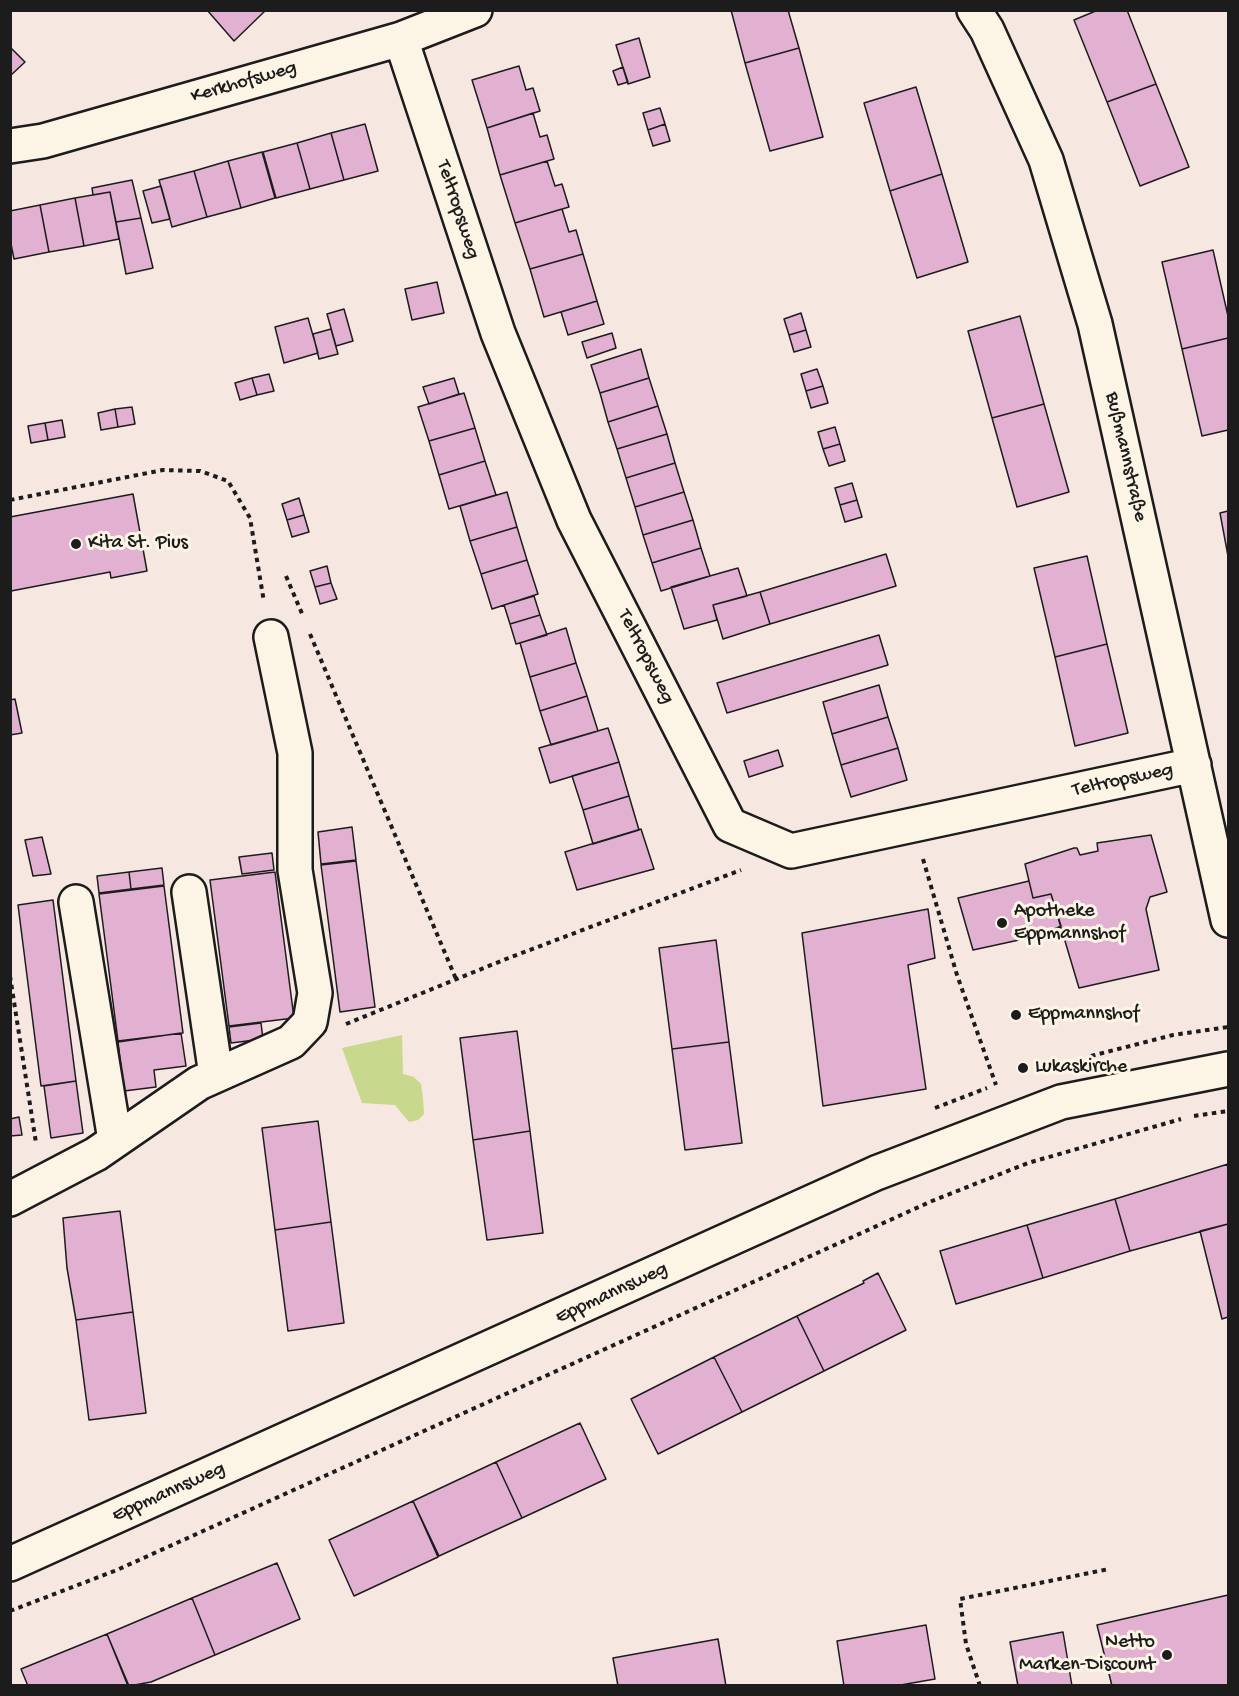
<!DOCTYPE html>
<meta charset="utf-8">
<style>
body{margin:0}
#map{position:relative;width:1239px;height:1696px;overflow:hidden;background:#f7e7e1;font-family:"Gochi Hand",sans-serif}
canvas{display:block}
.frame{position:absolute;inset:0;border:12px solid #1c1c1c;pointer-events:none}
</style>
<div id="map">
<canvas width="1239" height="1696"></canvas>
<div class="frame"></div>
</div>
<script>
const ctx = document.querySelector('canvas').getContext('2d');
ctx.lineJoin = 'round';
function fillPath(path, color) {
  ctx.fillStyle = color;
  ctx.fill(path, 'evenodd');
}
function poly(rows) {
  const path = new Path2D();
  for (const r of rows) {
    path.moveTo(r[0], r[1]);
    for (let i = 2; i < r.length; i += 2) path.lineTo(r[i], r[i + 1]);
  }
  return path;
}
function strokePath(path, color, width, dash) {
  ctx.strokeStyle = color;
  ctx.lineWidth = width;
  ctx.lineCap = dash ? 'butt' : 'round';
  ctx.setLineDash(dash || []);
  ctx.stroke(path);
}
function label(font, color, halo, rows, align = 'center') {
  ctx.font = font + ' "Gochi Hand",sans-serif';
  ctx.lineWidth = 6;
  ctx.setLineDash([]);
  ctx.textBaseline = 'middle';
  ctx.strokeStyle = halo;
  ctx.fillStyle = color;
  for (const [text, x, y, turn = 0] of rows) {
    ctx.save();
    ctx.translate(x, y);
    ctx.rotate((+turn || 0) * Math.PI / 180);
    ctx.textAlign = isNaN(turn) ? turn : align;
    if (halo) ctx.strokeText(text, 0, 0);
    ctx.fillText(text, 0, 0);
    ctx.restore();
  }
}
fillPath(poly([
 [402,1035,403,1074,414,1077,421,1084,423,1098,424,1114,418,1120,409,1122,395,1105,362,1103,342,1048]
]), '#c8d88c');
const building = poly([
 [207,10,266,10,234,41,207,10],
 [731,10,788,10,799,48,745,63,731,10],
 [1098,10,1127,10,1156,84,1107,102,1074,20,1098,10],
 [639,38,650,77,628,84,616,45,639,38],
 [10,47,25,62,10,76,10,47],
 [799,48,823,137,770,151,745,63,799,48],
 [519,66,526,90,533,88,540,111,487,128,472,80,519,66],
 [623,67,628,82,618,85,613,71,623,67],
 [1156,84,1189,167,1140,186,1107,102,1156,84],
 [916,87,942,174,890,191,864,103,916,87],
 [660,108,665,124,648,130,643,113,660,108],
 [533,113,540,137,547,135,554,159,500,175,487,128,533,113],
 [365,124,378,171,344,180,331,133,365,124],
 [665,124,670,141,653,146,648,130,665,124],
 [331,133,344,180,310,189,297,143,331,133],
 [297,143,310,189,276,198,263,152,297,143],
 [262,152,275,198,241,208,228,161,262,152],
 [228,161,241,208,207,217,194,171,228,161],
 [547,161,555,186,562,184,569,207,515,223,500,175,547,161],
 [194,171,207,217,172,227,159,180,194,171],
 [942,174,968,262,917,278,890,191,942,174],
 [132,180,141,218,116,222,110,192,93,195,92,188,132,180],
 [161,186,170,219,152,223,143,191,161,186],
 [110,192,119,239,84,246,75,198,110,192],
 [75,198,84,246,49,252,40,205,75,198],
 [40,205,49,252,14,259,10,239,10,211,40,205],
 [562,209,569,232,576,230,583,254,530,269,515,223,562,209],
 [141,218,153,268,126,274,116,222,141,218],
 [1213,250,1228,316,1228,338,1182,349,1162,262,1213,250],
 [583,254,597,301,544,317,530,269,583,254],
 [437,282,444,313,412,320,405,289,437,282],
 [597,301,604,324,568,335,561,312,597,301],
 [344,309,353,341,336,346,327,314,344,309],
 [801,313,806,330,789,335,784,319,801,313],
 [1020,316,1044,404,992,418,968,331,1020,316],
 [308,318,318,353,284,363,275,327,308,318],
 [331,329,338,354,319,359,313,334,331,329],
 [806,330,811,347,794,352,789,335,806,330],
 [612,333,616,348,587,358,582,342,612,333],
 [1228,338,1228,430,1202,436,1182,349,1228,338],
 [641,349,649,378,600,393,591,365,641,349],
 [817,369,823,386,806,391,801,374,817,369],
 [269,374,274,391,257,395,252,378,269,374],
 [252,378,257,395,240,400,235,383,252,378],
 [454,378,459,394,429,404,423,387,454,378],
 [649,378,658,406,608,422,600,393,649,378],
 [823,386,828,403,811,408,806,391,823,386],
 [464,393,475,428,429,441,418,407,464,393],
 [1044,404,1069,492,1017,507,992,418,1044,404],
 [658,406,667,434,617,449,608,422,658,406],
 [132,407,135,424,118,427,115,409,132,407],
 [115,409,118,427,101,430,98,413,115,409],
 [62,420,65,437,48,440,45,423,62,420],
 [45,423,48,440,31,443,28,426,45,423],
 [835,427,840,444,823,449,818,432,835,427],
 [475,428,485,461,439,475,429,441,475,428],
 [667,434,675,463,626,478,617,449,667,434],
 [840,444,845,461,829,466,823,449,840,444],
 [485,461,496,495,449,509,439,475,485,461],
 [675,463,684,492,635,507,626,478,675,463],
 [852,483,857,500,840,505,835,488,852,483],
 [507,492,517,527,470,541,460,506,507,492],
 [684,492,693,520,643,535,635,507,684,492],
 [133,494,147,571,111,578,110,572,11,591,10,597,10,517,133,494],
 [299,498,304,515,287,520,282,504,299,498],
 [857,500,862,517,845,522,840,505,857,500],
 [1228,511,1228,556,1220,513,1228,511],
 [304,515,309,532,292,537,287,520,304,515],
 [693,520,701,548,652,563,643,535,693,520],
 [517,527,527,560,481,574,470,541,517,527],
 [701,548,710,576,661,591,652,563,701,548],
 [886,554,896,586,770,624,760,592,886,554],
 [1087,556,1107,644,1055,657,1034,568,1087,556],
 [527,560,538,594,492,609,481,574,527,560],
 [327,566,331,583,315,587,310,571,327,566],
 [738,568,747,596,713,605,717,620,684,629,671,587,738,568],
 [331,583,337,599,320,604,315,587,331,583],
 [760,592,770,624,723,639,713,605,760,592],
 [534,596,540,615,510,624,504,605,534,596],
 [540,615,547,635,516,644,510,624,540,615],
 [566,628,576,663,530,677,520,643,566,628],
 [879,635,888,665,727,713,717,683,879,635],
 [1107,644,1128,733,1075,746,1055,657,1107,644],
 [576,663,587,696,540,711,530,677,576,663],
 [879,685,888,717,832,734,823,702,879,685],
 [587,696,598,731,551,745,540,711,587,696],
 [15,699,22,733,10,735,10,700,15,699],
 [888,717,898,748,841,765,832,734,888,717],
 [608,728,619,762,550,783,539,748,608,728],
 [898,748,907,780,851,797,841,765,898,748],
 [778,750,783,766,749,777,744,761,778,750],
 [619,762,629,796,583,810,572,776,619,762],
 [629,796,639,830,593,844,583,810,629,796],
 [352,827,356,860,321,864,318,832,352,827],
 [641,829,654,869,577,890,565,852,641,829],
 [1151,835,1167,892,1150,897,1146,909,1159,970,1079,988,1051,894,1033,898,1025,864,1074,848,1077,848,1080,855,1098,851,1097,843,1151,835],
 [42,837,51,874,33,876,25,840,42,837],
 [272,853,274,870,242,874,239,857,272,853],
 [356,861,375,1007,340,1012,321,865,356,861],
 [162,868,164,885,131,889,129,872,162,868],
 [129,872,131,889,99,893,97,876,129,872],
 [275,872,294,1018,229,1026,210,880,275,872],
 [1029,881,1033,898,1051,894,1061,926,1042,935,973,950,958,898,1029,881],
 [164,886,183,1033,118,1041,99,894,164,886],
 [53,900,76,1081,41,1086,18,905,53,900],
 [928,909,935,958,908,965,926,1089,823,1106,802,933,928,909],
 [716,940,729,1042,672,1049,659,948,716,940],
 [261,1023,263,1039,231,1043,229,1027,261,1023],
 [517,1031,530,1131,473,1140,460,1038,517,1031],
 [181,1033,186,1066,154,1070,156,1087,124,1091,118,1042,181,1033],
 [729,1042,742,1143,685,1150,672,1049,729,1042],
 [76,1081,83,1133,51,1138,44,1086,76,1081],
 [19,1117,22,1135,10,1136,10,1119,19,1117],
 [318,1121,331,1222,275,1230,262,1128,318,1121],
 [530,1131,543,1233,487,1240,473,1140,530,1131],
 [1228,1164,1228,1224,1130,1251,1115,1199,1228,1164],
 [1115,1199,1130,1251,1043,1278,1027,1225,1115,1199],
 [120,1211,133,1312,76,1320,67,1268,63,1218,120,1211],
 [331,1222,344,1323,288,1331,275,1230,331,1222],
 [1228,1224,1228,1317,1222,1319,1200,1231,1228,1224],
 [1027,1225,1043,1278,956,1304,940,1251,1027,1225],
 [878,1273,906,1330,824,1371,797,1316,864,1283,863,1281,878,1273],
 [133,1312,146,1413,89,1420,76,1320,133,1312],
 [797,1316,824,1371,742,1412,714,1357,797,1316],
 [714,1357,742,1412,658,1454,631,1399,714,1357],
 [580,1423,606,1479,522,1518,496,1462,580,1423],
 [496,1462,522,1518,439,1556,413,1501,496,1462],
 [413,1501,438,1557,354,1596,329,1540,413,1501],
 [277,1563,300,1619,215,1655,192,1598,277,1563],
 [1228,1595,1228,1686,1112,1686,1097,1625,1228,1595],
 [192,1598,215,1655,151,1682,129,1686,107,1634,192,1598],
 [926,1625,935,1679,895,1686,844,1686,837,1641,926,1625],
 [1063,1632,1072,1686,1018,1686,1010,1642,1063,1632],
 [107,1634,128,1686,28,1686,21,1669,107,1634],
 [718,1639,726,1686,618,1686,613,1658,718,1639]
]);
fillPath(building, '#e2b1d2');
strokePath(building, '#1c1c1c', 1.5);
const minor = poly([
 [974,10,987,30,1046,160,1095,324,1228,920],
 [401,39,498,333,574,520,730,825,791,851,1194,765],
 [10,146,43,141,401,39,475,10],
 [189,892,216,1075],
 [76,902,115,1140],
 [10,1199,96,1154,199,1083,291,1042,310,1022,315,993,295,870,295,753,271,637],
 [10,1564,876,1173,1061,1102,1228,1069]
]);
strokePath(minor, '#1c1c1c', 38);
strokePath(poly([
 [10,500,163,470,200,471,228,481,250,518,264,602],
 [286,576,303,616],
 [310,634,456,979],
 [923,859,957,975,996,1085],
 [10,976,36,1143],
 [346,1024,506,959,741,870],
 [1091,1056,1173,1035,1228,1027],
 [935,1108,987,1088],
 [1194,1116,1228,1111],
 [10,1611,117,1570,932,1201,1028,1163,1181,1119],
 [980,1686,966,1644,960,1599,1109,1569]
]), '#1c1c1c', 4, [4.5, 4.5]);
strokePath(minor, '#fcf5e5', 33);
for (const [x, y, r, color] of [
 [76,544,6,"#1c1c1c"],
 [1002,923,6,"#1c1c1c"],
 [1016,1015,6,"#1c1c1c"],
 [1023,1068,6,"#1c1c1c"],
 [1167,1655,6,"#1c1c1c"]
]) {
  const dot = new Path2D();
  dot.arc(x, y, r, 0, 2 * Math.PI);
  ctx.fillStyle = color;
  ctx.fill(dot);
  strokePath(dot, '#fcf5e5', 2);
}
label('20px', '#1c1c1c', '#fcf5e5', [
 ["Kerkhofsweg",244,83,-16],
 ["Teltropsweg",457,210,72],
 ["Bußmannstraße",1125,457,77],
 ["Teltropsweg",645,657,63],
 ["Teltropsweg",1123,781,-12],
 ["Eppmannsweg",612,1294,-25],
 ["Eppmannsweg",169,1493,-24]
]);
label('20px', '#1c1c1c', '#fcf5e5', [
 ["Kita St. Pius",88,544],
 ["Apotheke",1014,912],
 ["Eppmannshof",1014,935],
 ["Eppmannshof",1028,1015],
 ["Lukaskirche",1035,1068],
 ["Netto",1155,1643,"right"],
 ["Marken-Discount",1155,1666,"right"]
], 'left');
</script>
